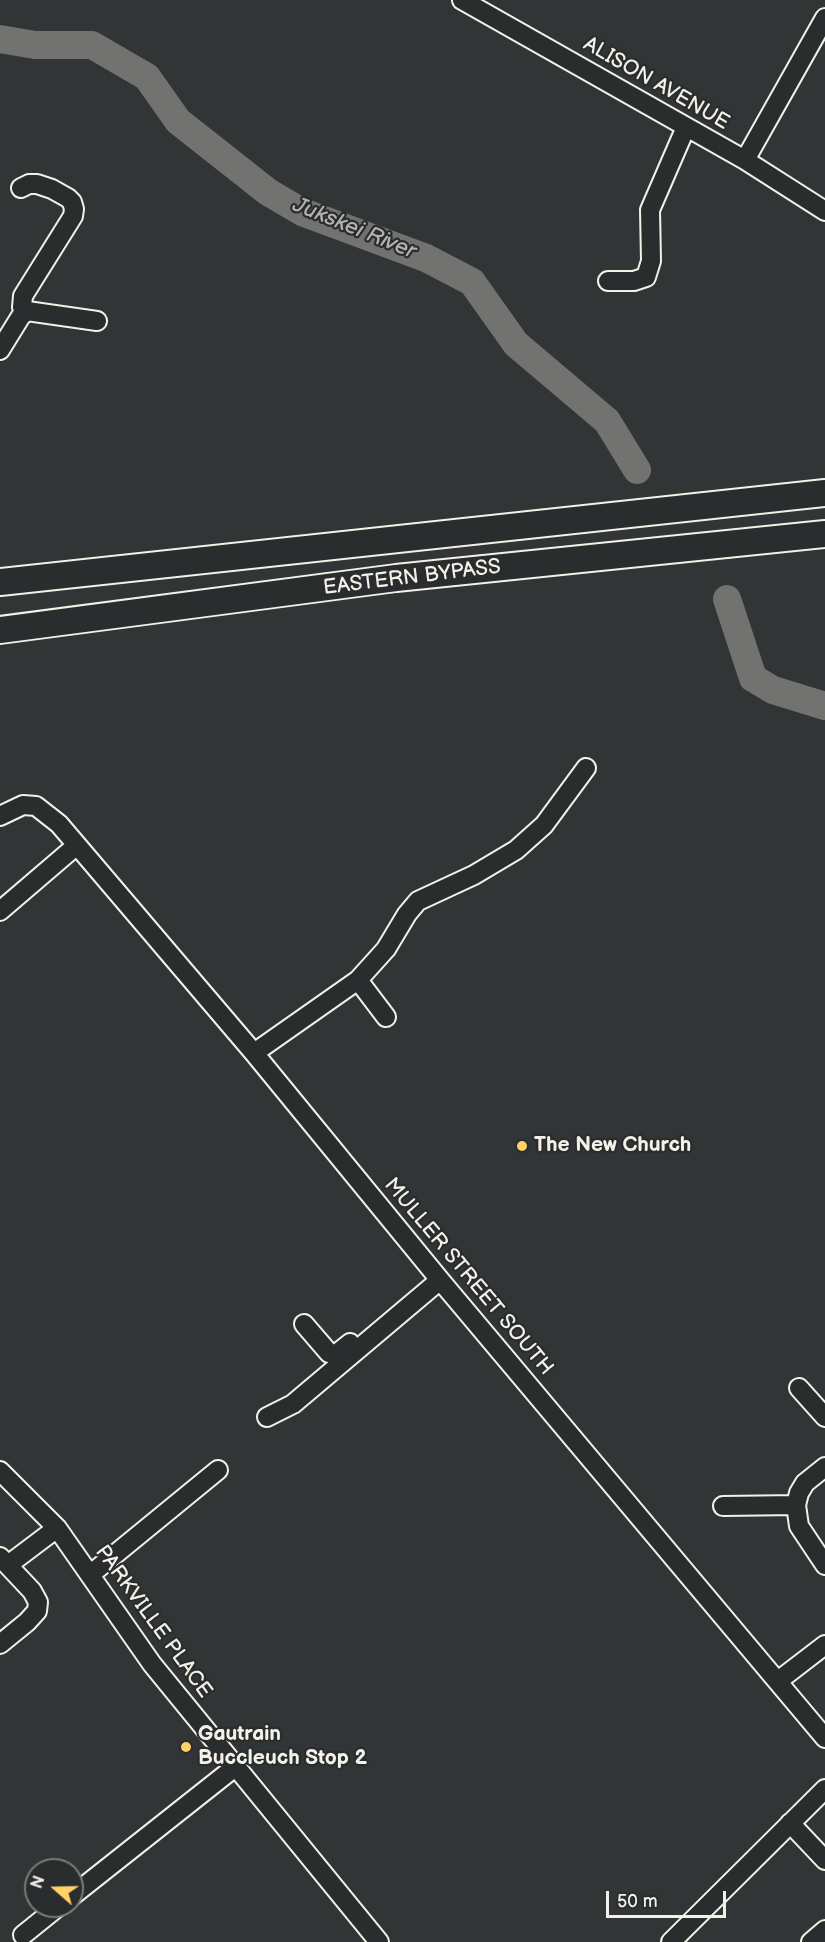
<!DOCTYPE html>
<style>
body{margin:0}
#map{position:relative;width:825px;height:1942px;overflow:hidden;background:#323535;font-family:"Balsamiq Sans",sans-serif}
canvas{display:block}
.north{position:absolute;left:24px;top:1858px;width:60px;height:60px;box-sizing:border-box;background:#2a2d2e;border:2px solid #7b7b78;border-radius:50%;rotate:290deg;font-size:16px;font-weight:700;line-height:24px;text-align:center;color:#f4f1e8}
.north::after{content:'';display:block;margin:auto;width:21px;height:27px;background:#ffd166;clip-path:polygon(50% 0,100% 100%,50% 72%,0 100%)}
.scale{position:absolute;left:606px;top:1891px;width:120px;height:27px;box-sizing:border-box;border:3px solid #f4f1e8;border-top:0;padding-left:8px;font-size:18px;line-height:21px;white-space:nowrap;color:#f4f1e8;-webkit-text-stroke:4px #2a2d2e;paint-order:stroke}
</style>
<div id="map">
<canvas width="825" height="1942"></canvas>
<div class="north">N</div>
<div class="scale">50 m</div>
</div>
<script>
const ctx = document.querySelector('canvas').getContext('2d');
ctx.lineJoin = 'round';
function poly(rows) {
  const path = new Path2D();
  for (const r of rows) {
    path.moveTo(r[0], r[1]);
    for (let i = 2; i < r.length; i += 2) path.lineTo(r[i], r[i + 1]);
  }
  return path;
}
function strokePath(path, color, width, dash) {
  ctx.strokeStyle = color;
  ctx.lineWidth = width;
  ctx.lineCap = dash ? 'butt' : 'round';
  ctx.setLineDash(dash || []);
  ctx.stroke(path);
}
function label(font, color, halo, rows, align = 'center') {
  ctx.font = font + ' "Balsamiq Sans",sans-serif';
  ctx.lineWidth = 4.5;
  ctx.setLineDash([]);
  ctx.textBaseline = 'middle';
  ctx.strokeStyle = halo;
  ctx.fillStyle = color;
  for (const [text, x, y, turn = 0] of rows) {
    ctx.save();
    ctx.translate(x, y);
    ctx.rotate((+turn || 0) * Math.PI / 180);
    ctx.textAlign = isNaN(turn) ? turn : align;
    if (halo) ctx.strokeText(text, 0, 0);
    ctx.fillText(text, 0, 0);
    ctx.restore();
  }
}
strokePath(poly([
 [0,39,35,45,92,45,147,77,178,121,268,192,302,212,426,258,472,282,516,344,607,421,637,470],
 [727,599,753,678,773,690,825,706]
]), '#727370', 28);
const minor = poly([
 [462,0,745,160,825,211],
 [745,160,825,18],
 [21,188,29,184,37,184,52,189,68,198,72,202,74,209,73,216,23,296,22,307,24,313],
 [608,281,634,281,646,277,651,261,650,210,686,127],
 [0,350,21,316,27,311,97,321],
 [0,816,23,805,36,806,59,824,254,1053,440,1280,825,1738],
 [0,911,77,845],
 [358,980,386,1017],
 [254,1053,358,980,386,949,407,914,418,901,474,875,516,850,544,825,586,768],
 [304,1324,329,1353,335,1355,350,1343],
 [799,1388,825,1417],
 [267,1417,293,1404,440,1280],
 [825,1467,805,1483,799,1493,796,1505,799,1526,825,1565],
 [0,1471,57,1528,152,1664,379,1942],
 [723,1506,796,1505],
 [0,1557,32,1591,38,1602,37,1611,27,1622,0,1644],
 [8,1565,57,1528],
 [91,1574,218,1470],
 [778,1681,825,1645],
 [790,1823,825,1860],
 [72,1896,235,1767],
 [23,1935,59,1906],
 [671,1942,825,1789],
 [811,1942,825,1930]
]);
const highway = poly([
 [0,582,825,493],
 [0,630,396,578,825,534]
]);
strokePath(minor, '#f4f1e8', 22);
strokePath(highway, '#f4f1e8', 30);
strokePath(minor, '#2a2d2e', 18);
strokePath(highway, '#2a2d2e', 26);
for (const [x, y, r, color] of [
 [522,1146,6,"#ffd166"],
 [186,1747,6,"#ffd166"]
]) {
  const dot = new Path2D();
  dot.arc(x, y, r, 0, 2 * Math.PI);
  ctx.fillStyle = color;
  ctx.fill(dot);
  strokePath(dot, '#2a2d2e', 2);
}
label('21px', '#f4f1e8', '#2a2d2e', [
 ["ALISON AVENUE",656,84,30],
 ["EASTERN BYPASS",412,578,-7],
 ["MULLER STREET SOUTH",468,1277,50],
 ["PARKVILLE PLACE",153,1622,54]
]);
label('bold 21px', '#f4f1e8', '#2a2d2e', [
 ["The New Church",534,1146],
 ["Gautrain",198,1735],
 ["Buccleuch Stop 2",198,1759]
], 'left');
label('italic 22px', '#b3b2ac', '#2a2d2e', [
 ["Jukskei River",354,229,22]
]);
</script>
